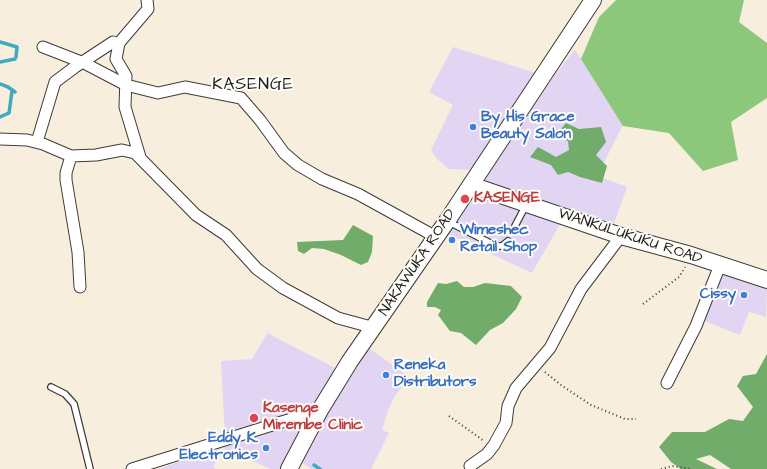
<!DOCTYPE html>
<style>
body{margin:0}
canvas{display:block;background:#f7eedd}
</style>
<canvas width="767" height="469"></canvas>
<script>
const ctx = document.querySelector('canvas').getContext('2d');
ctx.lineJoin = 'round';
function fillPath(path, color) {
  ctx.fillStyle = color;
  ctx.fill(path, 'evenodd');
}
function poly(rows) {
  const path = new Path2D();
  for (const r of rows) {
    path.moveTo(r[0], r[1]);
    for (let i = 2; i < r.length; i += 2) path.lineTo(r[i], r[i + 1]);
  }
  return path;
}
function strokePath(path, color, width, dash) {
  ctx.strokeStyle = color;
  ctx.lineWidth = width;
  ctx.lineCap = dash ? 'butt' : 'round';
  ctx.setLineDash(dash || []);
  ctx.stroke(path);
}
function label(font, color, halo, rows, align = 'center') {
  ctx.font = font + ' "Architects Daughter",sans-serif';
  ctx.lineWidth = 4;
  ctx.setLineDash([]);
  ctx.textBaseline = 'middle';
  ctx.strokeStyle = halo;
  ctx.fillStyle = color;
  for (const [text, x, y, turn = 0] of rows) {
    ctx.save();
    ctx.translate(x, y);
    ctx.rotate((+turn || 0) * Math.PI / 180);
    ctx.textAlign = isNaN(turn) ? turn : align;
    if (halo) ctx.strokeText(text, 0, 0);
    ctx.fillText(text, 0, 0);
    ctx.restore();
  }
}
fillPath(poly([
 [453,47,536,73,476,170,449,169,437,159,431,150,453,105,429,92],
 [575,50,624,123,597,176,627,187,613,226,482,184,556,73],
 [475,192,563,219,532,273,446,233],
 [718,272,767,288,766,317,749,312,740,335,700,319],
 [271,327,267,333,337,369,313,405,225,435,221,361,252,359],
 [369,348,409,377,395,396,388,410,382,430,389,433,371,469,312,469,302,463,315,434],
 [294,423,301,425,303,431,283,469,271,469,222,448,213,467,216,469,158,469]
]), '#e2d4f3');
fillPath(poly([
 [616,0,744,0,739,22,767,43,767,98,731,122,738,160,703,171,669,133,623,126,581,59,599,17]
]), '#8dc77b');
fillPath(poly([
 [566,123,579,129,601,127,606,142,596,155,607,166,602,183,580,177,568,172,558,175,551,165,530,157,538,147,556,157,569,150,568,141,554,137,553,130,561,129],
 [353,225,373,236,372,252,368,262,361,265,341,255,324,249,312,248,304,254,298,251,297,242,343,240],
 [457,281,464,287,473,287,485,283,511,286,522,297,516,309,503,323,490,330,476,345,461,333,450,331,438,315,441,310,435,307,427,307,427,302,438,283,446,284],
 [767,354,767,469,731,469,710,455,696,459,717,469,681,469,671,462,659,447,672,432,705,432,729,419,743,421,753,407,737,386,743,376,756,374]
]), '#72ac6b');
strokePath(poly([
 [0,42,17,47,16,57],
 [0,62,15,59],
 [0,84,8,87,15,92],
 [0,117,9,113,12,91],
 [314,465,320,469]
]), '#40aac0', 3.5);
const lane = poly([
 [449,222,496,246,502,246,508,241],
 [515,226,526,205],
 [51,387,65,394,74,404,90,469]
]);
const street = poly([
 [43,47,84,63,126,85,158,93,185,87,241,98,260,120,284,153,298,165,322,179,358,194,436,237],
 [0,139,27,140,43,144,71,156,96,155,122,150,135,153,196,215,226,235,257,269,283,288,338,318,375,328],
 [37,142,55,82,75,67,113,42],
 [71,156,66,173,66,180,78,252,80,287],
 [140,157,125,107,126,76,116,59,119,43,148,9,147,0],
 [667,383,696,326,720,265],
 [470,466,487,454,494,445,506,423,508,406,516,388,550,348,581,289,621,236],
 [132,469,320,410]
]);
const secondary = poly([
 [471,185,621,236,691,255,767,280],
 [289,469,320,410,350,361,447,221,593,0]
]);
strokePath(lane, '#3d3c39', 8);
strokePath(street, '#3d3c39', 13);
strokePath(secondary, '#3d3c39', 18);
strokePath(poly([
 [643,304,679,277,685,267],
 [545,372,561,385,591,405,625,419,636,419],
 [449,416,484,441],
 [661,469,672,466,691,469]
]), '#3d3c39', 2, [1, 3]);
strokePath(lane, '#fff', 5.5);
strokePath(street, '#fff', 11);
strokePath(secondary, '#fff', 16);
for (const [x, y, r, color] of [
 [473,127,4,"#3f7fe0"],
 [465,199,5,"#e0444e"],
 [452,240,4,"#3f7fe0"],
 [744,295,4,"#3f7fe0"],
 [386,375,4,"#3f7fe0"],
 [254,418,5,"#e0444e"],
 [266,448,4,"#3f7fe0"]
]) {
  const dot = new Path2D();
  dot.arc(x, y, r, 0, 2 * Math.PI);
  ctx.fillStyle = color;
  ctx.fill(dot);
  strokePath(dot, '#fdfcf7', 1.5);
}
label('bold 15px', '#366cbe', '#fdfcf7', [
 ["By His Grace",481,118],
 ["Beauty Salon",481,135],
 ["Wimeshec",460,231],
 ["Retail Shop",460,248],
 ["Cissy",736,295,"right"],
 ["Reneka",394,366],
 ["Distributors",394,383],
 ["Eddy K.",258,439,"right"],
 ["Electronics",258,456,"right"]
], 'left');
label('bold 15px', '#be3a42', '#fdfcf7', [
 ["KASENGE",474,199],
 ["Kasenge",263,409],
 ["Mirembe Clinic",263,426]
], 'left');
label('15px', '#1c1c1c', '#fdfcf7', [
 ["WANKULUKUKU ROAD",630,237,18],
 ["NAKAWUKA ROAD",418,263,-56]
]);
ctx.letterSpacing = '1px';
label('17px', '#1c1c1c', '#fdfcf7', [
 ["KASENGE",253,85]
]);
ctx.letterSpacing = '0px';
</script>
